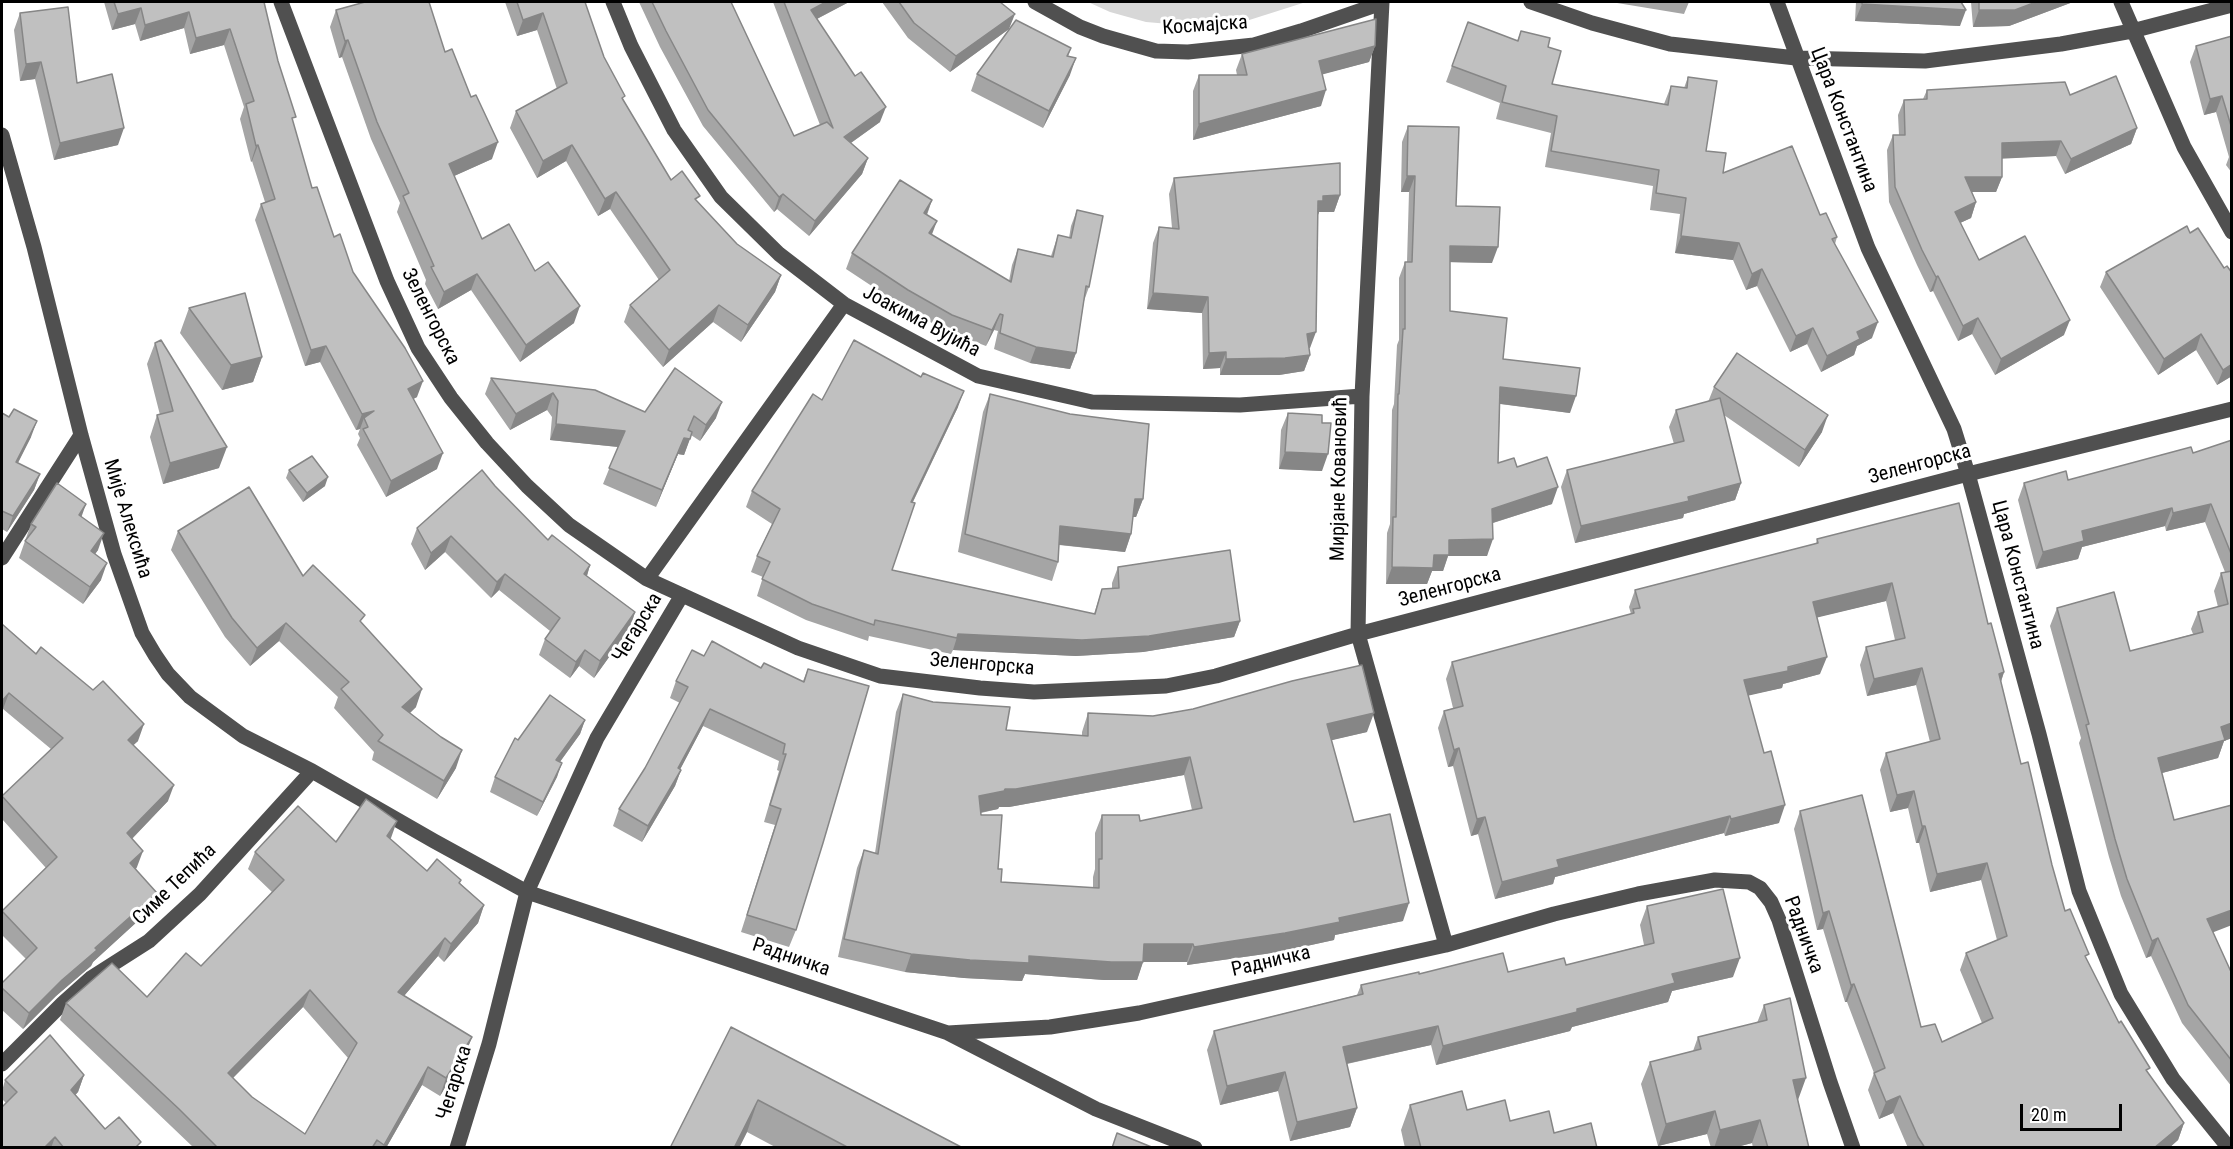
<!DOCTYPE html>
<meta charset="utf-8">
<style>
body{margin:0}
#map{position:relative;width:2233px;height:1149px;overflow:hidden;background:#fff;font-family:"Roboto Condensed",sans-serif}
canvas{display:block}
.frame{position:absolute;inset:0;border:3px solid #000;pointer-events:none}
.scale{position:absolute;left:2020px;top:1104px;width:102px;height:27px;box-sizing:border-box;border:3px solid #000;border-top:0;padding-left:8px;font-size:18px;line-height:21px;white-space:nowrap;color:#000;-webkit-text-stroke:4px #fff;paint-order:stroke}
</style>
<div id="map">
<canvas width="2233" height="1149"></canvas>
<div class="frame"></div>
<div class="scale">20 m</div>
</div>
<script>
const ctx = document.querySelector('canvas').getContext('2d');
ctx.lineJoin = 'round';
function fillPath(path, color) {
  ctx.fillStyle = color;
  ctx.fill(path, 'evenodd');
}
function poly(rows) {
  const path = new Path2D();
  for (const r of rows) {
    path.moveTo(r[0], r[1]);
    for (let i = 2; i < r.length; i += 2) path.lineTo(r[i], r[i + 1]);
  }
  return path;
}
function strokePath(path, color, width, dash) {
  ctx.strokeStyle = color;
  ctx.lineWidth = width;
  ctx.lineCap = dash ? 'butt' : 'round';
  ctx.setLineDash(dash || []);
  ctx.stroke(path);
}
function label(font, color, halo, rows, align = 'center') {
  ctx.font = font + ' "Roboto Condensed",sans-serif';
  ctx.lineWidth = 6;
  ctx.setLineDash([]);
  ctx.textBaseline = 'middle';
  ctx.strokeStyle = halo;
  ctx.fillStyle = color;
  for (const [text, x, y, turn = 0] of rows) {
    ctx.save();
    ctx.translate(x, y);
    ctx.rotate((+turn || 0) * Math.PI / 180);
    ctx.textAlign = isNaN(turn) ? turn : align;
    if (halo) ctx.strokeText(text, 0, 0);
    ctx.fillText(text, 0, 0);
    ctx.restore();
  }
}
fillPath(poly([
 [1088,2,1306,2,1243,22,1193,26,1146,22,1110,12]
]), '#d7d7d7');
strokePath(poly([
 [281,2,387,281,418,348,451,398,487,443,527,486,569,525,647,579,798,648,880,676,980,688,1034,692,1166,686,1216,676,1358,634,1968,474,2232,409],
 [613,2,631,46,674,130,721,197,779,254,844,304,978,376,1092,402,1240,405,1362,396],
 [1035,2,1080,27,1103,36,1156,51,1188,52,1254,45,1301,31,1382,3],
 [1382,2,1362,396,1358,634,1446,945],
 [1531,2,1592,23,1670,44,1796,58,1925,61,2061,44,2132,31,2232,5],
 [1777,2,1868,248,1954,429,1968,474,2039,734,2079,891,2121,994,2173,1079,2229,1148],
 [2121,2,2184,147,2232,232],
 [2,135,34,247,81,435,114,554,142,633,155,655,168,674,190,697,243,736,312,771,434,841,527,892,948,1033,1050,1027,1139,1013,1446,945,1554,914,1638,894,1715,880,1749,882,1760,888,1771,902,1779,920,1830,1082,1853,1148],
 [2,558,81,435],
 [647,579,844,304],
 [948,1033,1096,1109,1195,1148],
 [2,1064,63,1003,91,978,149,941,200,894,312,771],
 [457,1148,489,1044,527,892,597,738,682,595]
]), '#505050', 15);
fillPath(poly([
 [104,2,264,2,293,123,312,188,334,237,353,272,417,397,413,399,437,469,386,497,357,445,360,438,358,434,360,429,356,430,320,362,305,366,255,220,261,204,265,202,252,161,251,162,240,119,244,107,224,45,190,54,184,28,140,41,135,24,112,30],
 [505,2,585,2,604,57,624,101,671,180,698,202,737,244,781,275,775,292,741,342,713,322,663,367,624,322,630,305,659,280,610,209,598,216,566,161,537,178,510,128,516,111,557,89,537,30,517,36],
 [639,2,731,2,794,136,820,125,773,2,849,2,817,19,880,122,851,143,868,158,862,174,809,236,777,209,774,212,703,126,660,47],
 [882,2,1000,2,1009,29,950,72,908,38],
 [1611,2,1689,2,1684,14],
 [1856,2,1961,2,1960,26,1855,21],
 [1971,2,2073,2,2009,26,1973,27],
 [336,10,445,52,492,159,454,176,482,239,535,271,574,323,520,362,471,290,438,309,425,284,426,280,397,212,400,203,371,139,342,57,339,58,330,27],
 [20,13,77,83,118,145,54,160,35,79,20,81,14,30],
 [1468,22,1517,41,1521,31,1548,47,1552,84,1664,104,1671,86,1684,88,1688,77,1706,151,1723,173,1820,215,1837,237,1835,244,1872,338,1857,346,1854,355,1821,372,1807,344,1790,352,1757,286,1746,290,1733,260,1675,253,1680,214,1650,210,1653,186,1545,167,1551,133,1496,119,1500,103,1446,82],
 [2232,36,2232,173,2226,165,2229,157,2216,112,2204,115,2190,62,2196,46],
 [1375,46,1369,62,1322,74,1321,106,1193,140,1193,91,1199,75,1237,75,1236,70,1242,54],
 [1071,48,1068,57,1070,75,1043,128,971,91,977,74],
 [1927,90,2070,95,2137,128,2131,144,2065,174,2056,156,2002,158,2002,177,1996,192,1972,192,1976,202,1971,218,1960,223,1979,260,2064,335,1995,375,1972,334,1958,341,1933,291,1930,292,1917,265,1889,202,1887,150,1893,135,1899,135,1898,115,1904,100,1923,99],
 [1408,126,1456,206,1492,263,1450,262,1450,311,1503,359,1570,413,1500,404,1498,463,1517,467,1552,504,1493,523,1487,556,1448,556,1443,571,1432,571,1427,584,1386,584,1387,533,1390,524,1392,410,1394,404,1397,345,1399,340,1399,278,1405,262,1407,262,1409,192,1401,192,1402,142],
 [1174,178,1340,195,1334,212,1319,212,1318,215,1310,348,1309,348,1310,355,1304,371,1279,375,1220,375,1220,368,1203,369,1202,313,1147,309,1153,243,1159,227,1172,228,1169,194],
 [932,200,927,215,932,235,1009,281,1012,265,1018,249,1051,256,1058,235,1069,238,1071,226,1077,210,1089,287,1084,301,1076,353,1070,369,1030,363,994,349,998,331,994,330,986,346,946,331,902,306,846,269,852,253],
 [2187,226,2232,376,2217,385,2196,350,2158,375,2100,287,2106,272],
 [189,308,262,357,253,382,222,390,180,333],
 [155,343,219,468,163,484,150,437,157,415,160,415,147,364],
 [491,378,645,412,716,418,700,441,691,435,684,455,678,454,656,507,603,484,618,447,550,440,552,417,547,410,510,430,485,394],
 [1714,387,1822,432,1799,467,1724,415,1741,483,1735,500,1684,514,1683,518,1575,543,1561,487,1567,470,1674,444,1669,427,1676,410,1708,402],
 [990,394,1143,499,1136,517,1133,517,1131,534,1125,552,1059,545,1058,562,1052,581,958,552,983,412],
 [822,400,958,407,913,502,892,570,1094,614,1102,589,1112,588,1112,583,1118,567,1240,621,1234,637,1143,652,1076,656,953,650,951,654,869,636,868,641,806,620,757,596,763,577,751,572,757,556,772,524,746,507,752,491],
 [2,413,31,437,18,463,40,474,34,490,7,532,2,529],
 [1288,413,1322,423,1322,471,1279,469,1281,430],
 [2232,440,2232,738,2224,741,2218,758,2162,773,2174,820,2213,932,2232,974,2232,1087,2182,1023,2151,956,2146,958,2121,896,2109,857,2079,743,2081,738,2050,626,2057,608,2130,651,2193,634,2191,629,2198,612,2218,607,2214,591,2221,573,2225,572,2205,522,2166,531,2165,526,2082,547,2078,559,2036,569,2018,500,2024,483,2068,480,2193,453],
 [289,470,325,486,303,502,286,478],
 [495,486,548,540,590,565,587,576,635,612,630,628,594,678,579,666,570,678,539,655,545,639,550,631,499,590,491,598,445,552,425,570,411,544,417,528],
 [82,517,98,550,95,554,101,580,83,604,19,558,31,524],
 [178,531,303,576,362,623,416,707,410,713,456,768,437,799,372,760,374,752,334,708,338,697,279,641,250,666,225,637,171,550],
 [1817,539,1988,624,2004,672,2001,682,2021,764,2065,911,2087,961,2119,1023,2148,1073,2184,1123,2178,1140,2169,1148,1908,1148,1893,1113,1879,1119,1868,1090,1874,1073,1847,1002,1845,1002,1823,929,1817,930,1794,829,1800,811,1921,1027,1942,1042,1982,1023,1960,970,1966,953,1997,940,1981,880,1930,892,1919,843,1916,843,1908,808,1890,812,1880,770,1886,753,1930,742,1916,685,1867,696,1860,665,1866,647,1895,640,1886,601,1817,617,1820,674,1783,684,1782,688,1748,695,1779,823,1725,836,1724,833,1555,877,1553,884,1495,899,1478,834,1471,836,1453,766,1448,767,1438,728,1444,711,1453,708,1446,679,1452,662,1631,614,1629,607,1635,590,1816,544],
 [2,624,138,741,133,745,168,801,132,839,137,867,136,869,151,909,93,962,91,966,56,996,23,1029,2,1010,2,983,26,959,2,935,2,911,46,868,2,819,2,796,51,749,3,709],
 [704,656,761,668,803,681,808,669,796,930,789,947,741,932,775,825,764,822,779,771,777,770,779,761,703,726,680,769,681,770,675,786,642,842,613,826,619,809,645,768,680,703,670,698,676,681],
 [903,694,1006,730,1082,736,1082,732,1088,713,1367,732,1331,740,1354,822,1403,921,1335,935,1334,940,1279,952,1187,965,1187,962,1143,962,1137,980,1104,980,1025,974,1022,981,964,978,905,972,838,957,857,868,864,850,875,853,896,712],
 [1184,775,1192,810,1140,821,1102,815,1095,833,1095,869,1093,877,1093,888,1001,882,981,813,998,809,999,807,1009,807],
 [585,720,580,734,560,762,557,777,537,816,490,792,495,777,518,740],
 [390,839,427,871,460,883,484,905,478,923,444,962,438,956,404,996,472,1037,465,1055,440,1096,422,1085,386,1148,194,1148,60,1020,66,1003,147,997,201,966,272,892,248,869,255,852,336,842],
 [303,1007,348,1058,305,1134,252,1097,233,1078],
 [1647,906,1733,977,1672,991,1668,1002,1572,1027,1570,1031,1436,1065,1431,1045,1347,1064,1357,1108,1350,1127,1290,1141,1278,1091,1220,1105,1207,1050,1214,1031,1357,995,1361,985,1419,974,1508,972,1566,965,1644,945,1640,925],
 [1764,1005,1798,1100,1809,1148,1753,1148,1752,1143,1733,1148,1711,1148,1707,1134,1658,1146,1641,1084,1650,1062,1693,1051,1698,1037,1757,1023],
 [731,1027,963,1148,777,1148,747,1132,739,1148,670,1148],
 [84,1075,78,1092,75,1095,105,1129,139,1148,2,1148,6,1103,2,1099,2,1091,5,1080],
 [1410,1105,1467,1110,1554,1133,1597,1148,1405,1148,1401,1130]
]), '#a5a5a5');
fillPath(poly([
 [826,2,849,2,805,25,811,10],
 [2036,2,2073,2,2009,26,1973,27,1979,10],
 [1862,4,1966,10,1960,26,1855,21],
 [141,8,135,24,112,30,118,14],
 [189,12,184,28,140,41,145,25],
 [543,13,537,30,517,36,523,20],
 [1015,14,1009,29,950,72,956,56],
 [230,29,224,45,190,54,196,38],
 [348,40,342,57,339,58,345,41],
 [1375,46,1369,62,1313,77,1319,61],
 [1076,58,1070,75,1043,128,1049,111],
 [41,62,35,79,20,81,26,64],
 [1326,90,1321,106,1193,140,1199,124],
 [2222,96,2216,112,2204,115,2210,99],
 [886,107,880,122,838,152,844,137],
 [124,128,118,145,54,160,60,143],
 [2137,128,2131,144,2065,174,2071,159],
 [2061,141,2056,156,1996,159,2002,143],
 [498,142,492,159,443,181,449,164],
 [258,145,252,161,251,162,256,146],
 [572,145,566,161,537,178,543,161],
 [868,158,862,174,809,236,815,221],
 [1407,176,1415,176,1409,192,1401,192],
 [1965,177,2002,177,1996,192,1959,192],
 [616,192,610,209,598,216,605,199],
 [783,194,777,209,774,212,779,197],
 [1340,195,1334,212,1319,212,1317,217,1318,201,1323,196],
 [932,200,926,216,924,213],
 [1976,202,1971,218,1949,228,1955,212],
 [937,221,931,237,929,233],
 [1681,236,1739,243,1733,260,1675,253],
 [1450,246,1498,247,1492,263,1444,262],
 [1762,269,1757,286,1746,290,1752,274],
 [477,274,471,290,438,309,444,292],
 [781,275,775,292,741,342,748,325],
 [1938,276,1933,291,1930,292,1936,277],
 [1153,293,1208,297,1202,313,1147,309],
 [719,305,713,322,663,367,669,350],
 [580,306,574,323,520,362,526,345],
 [1000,314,994,330,986,346,992,330],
 [1978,318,1972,334,1958,341,1963,326],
 [2070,320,2064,335,1995,375,2001,359],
 [1878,322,1872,338,1857,346,1854,355,1821,372,1827,356,1857,332],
 [1813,328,1807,344,1790,352,1796,336],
 [1316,332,1310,348,1301,350,1307,334],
 [2201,334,2196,350,2158,375,2164,359],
 [326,346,320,362,305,366,311,350],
 [1036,347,1076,353,1070,369,1030,363],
 [1226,352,1220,368,1203,369,1209,353],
 [1310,355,1304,371,1279,375,1220,375,1226,359],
 [262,357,253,382,222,390,231,365],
 [2232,364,2232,376,2217,385,2223,370],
 [423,381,417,397,402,405,408,389],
 [1500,387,1576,396,1570,413,1494,403],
 [964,391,958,407,905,518,911,502],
 [553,393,547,410,510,430,516,414],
 [722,402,716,418,700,441,706,425],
 [374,411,364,418,360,429,356,430,362,414],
 [1828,415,1822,432,1799,467,1805,450],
 [694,416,685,438,690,439,684,455,678,454,656,507,662,490],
 [37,421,31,437,10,478,16,462],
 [556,424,625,431,619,447,550,440],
 [227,447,219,468,163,484,170,463],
 [1285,452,1328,454,1322,471,1279,469],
 [443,453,437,469,386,497,391,481],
 [40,474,34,490,7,532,13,516],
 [328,477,325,486,303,502,307,493],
 [1741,483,1735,500,1684,514,1683,518,1575,543,1581,526],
 [1558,487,1552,504,1486,525,1492,509],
 [1135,499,1143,499,1136,517,1129,517],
 [86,504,80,521,79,515],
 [2211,504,2205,522,2166,531,2173,513],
 [2172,508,2165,526,2082,547,2078,559,2036,569,2043,552,2082,531],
 [1060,526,1131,534,1125,552,1053,544],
 [104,533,98,550,85,568,91,551],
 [451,536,445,552,425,570,431,553],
 [1493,539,1487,556,1448,556,1443,571,1432,571,1427,584,1386,584,1392,567,1434,555,1449,540],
 [107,563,101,580,83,604,90,587],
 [590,565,585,582,584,574],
 [505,574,499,590,491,598,497,582],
 [1892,583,1886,601,1807,620,1813,602],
 [635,612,630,628,594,678,600,661],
 [1240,621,1234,637,1143,652,1076,656,953,650,958,634],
 [286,623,279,641,250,666,257,648],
 [585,650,579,666,570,678,576,662],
 [1827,657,1820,674,1783,684,1782,688,1738,698,1744,680],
 [1922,668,1916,685,1867,696,1874,679],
 [2004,672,1998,690,1999,674],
 [422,689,416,707,396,726,402,707],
 [9,693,3,709,2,711,2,701],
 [710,709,703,726,672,785,678,768],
 [1374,713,1367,732,1320,743,1327,724],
 [585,720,580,734,551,774,556,760],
 [2232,723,2232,738,2224,741,2218,758,2151,776,2158,758,2221,727],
 [144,724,138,741,122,756,128,740],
 [1459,748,1453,766,1448,767,1454,750],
 [462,750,456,768,437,799,444,781],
 [1190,757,1184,775,1009,807,999,807,998,809,973,814,979,796,1005,789],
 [562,763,557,777,537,816,543,802],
 [681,770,675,786,642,842,648,826],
 [174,785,168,801,121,850,127,833],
 [1914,791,1908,808,1890,812,1897,795],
 [1785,805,1779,823,1725,836,1731,819],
 [1730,816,1724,833,1555,877,1553,884,1495,899,1502,882,1557,860],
 [1485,817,1478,834,1471,836,1477,819],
 [397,821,391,838,380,853,387,836],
 [1922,826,1925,826,1919,843,1916,843],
 [143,851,137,867,124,880,130,863],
 [1987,863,1981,880,1930,892,1937,874],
 [157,893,151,909,93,962,91,966,56,996,23,1029,29,1013,62,980,95,948],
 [1409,903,1403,921,1335,935,1334,940,1279,952,1187,965,1194,947],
 [484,905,478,923,444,962,451,944],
 [2232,910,2232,925,2201,937,2207,919],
 [1829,911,1823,929,1817,930,1823,913],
 [445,938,438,956,392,1010,398,992],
 [2158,938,2151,956,2146,958,2152,941],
 [1144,944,1193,944,1187,962,1143,962,1137,980,1104,980,1025,974,1022,981,964,978,905,972,911,954],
 [1740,958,1733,977,1672,991,1668,1002,1572,1027,1570,1031,1436,1065,1443,1046,1577,1009,1672,974],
 [1854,984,1847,1002,1845,1002,1851,985],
 [310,990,303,1007,221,1090,228,1073],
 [1438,1026,1431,1045,1336,1066,1343,1047],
 [472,1037,465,1055,440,1096,446,1078],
 [428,1067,422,1085,386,1148,383,1148],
 [1285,1072,1278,1091,1220,1105,1227,1086],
 [84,1075,78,1092,65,1106,71,1090],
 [1806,1078,1798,1100,1785,1103,1793,1080],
 [1900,1096,1893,1113,1879,1119,1886,1102],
 [758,1100,747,1132,739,1148,734,1148],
 [1357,1108,1350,1127,1290,1141,1297,1122],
 [1715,1111,1707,1134,1658,1146,1666,1124],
 [1760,1120,1752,1143,1733,1148,1714,1148,1720,1130],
 [2184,1123,2178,1140,2169,1148,2154,1148],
 [55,1137,51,1148,44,1148]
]), '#868686');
const building = poly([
 [114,2,264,2,278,61,296,117,292,118,312,188,317,187,334,237,340,234,353,272,405,348,423,381,408,389,443,453,391,481,363,429,368,427,364,418,374,411,362,414,326,346,311,350,261,204,275,199,258,145,256,146,246,104,254,101,230,29,196,38,189,12,145,25,141,8,118,14,114,2],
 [365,2,429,2,445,52,452,49,471,97,476,95,498,142,449,164,482,239,509,224,535,271,548,262,580,306,526,345,477,274,444,292,431,267,434,266,403,196,409,193,377,122,348,40,345,41,336,10,365,2],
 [517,2,585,2,604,57,625,96,622,98,671,180,682,171,700,196,695,199,737,244,781,275,748,325,719,305,669,350,630,305,670,270,616,192,605,199,572,145,543,161,516,111,567,83,543,13,523,20,517,2],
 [652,2,731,2,794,136,827,122,833,128,784,2,826,2,811,10,855,76,861,72,886,107,844,137,868,158,815,221,783,194,779,197,708,110,666,31,652,2],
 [899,2,1000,2,1015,14,956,56,914,23,899,2],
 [1862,2,1961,2,1966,10,1862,4,1862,2],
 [1979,2,2036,2,2015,10,1979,10,1979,2],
 [68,7,77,83,112,74,124,128,60,143,41,62,26,64,20,13,68,7],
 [1376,19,1375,46,1319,61,1326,90,1199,124,1199,75,1247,75,1242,54,1376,19],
 [1016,20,1071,48,1067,56,1076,58,1049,111,977,74,1016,20],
 [1468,22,1518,41,1521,31,1550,38,1548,47,1561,51,1552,84,1668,105,1671,86,1687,88,1688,77,1717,81,1706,151,1726,153,1723,173,1792,146,1820,215,1826,213,1837,237,1832,239,1878,322,1857,332,1860,339,1827,356,1813,328,1796,336,1762,269,1752,274,1739,243,1681,236,1686,198,1656,193,1659,170,1551,151,1557,116,1502,102,1506,86,1452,66,1468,22],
 [2232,36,2232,129,2222,96,2210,99,2196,46,2232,36],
 [2116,76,2137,128,2071,159,2061,141,2002,143,2002,177,1965,177,1976,202,1955,212,1979,260,2025,236,2070,320,2001,359,1978,318,1963,326,1938,276,1936,277,1922,250,1895,187,1893,135,1905,135,1904,100,1927,99,1927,90,2065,82,2070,95,2116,76],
 [1408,126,1459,127,1456,206,1500,207,1498,247,1450,246,1450,311,1507,318,1503,359,1580,368,1576,396,1500,387,1498,463,1514,458,1517,467,1547,457,1558,487,1492,509,1493,539,1449,540,1449,555,1434,555,1433,568,1392,567,1393,517,1396,517,1398,394,1399,394,1403,329,1405,329,1405,262,1412,262,1415,176,1407,176,1408,126],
 [1340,163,1340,195,1323,196,1323,201,1318,201,1316,332,1307,334,1310,355,1285,358,1226,359,1226,352,1209,353,1208,297,1153,293,1159,227,1179,229,1174,178,1340,163],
 [900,180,932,200,924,213,937,221,929,233,1011,282,1018,249,1053,257,1058,235,1071,238,1077,210,1103,216,1089,287,1086,286,1076,353,1036,347,1000,333,1003,315,1000,314,992,330,952,315,908,290,852,253,900,180],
 [2187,226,2190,233,2198,228,2224,268,2227,266,2232,273,2232,364,2223,370,2201,334,2164,359,2106,272,2187,226],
 [245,293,262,357,231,365,189,308,245,293],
 [161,340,227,447,170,463,157,415,173,411,155,343,161,340],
 [854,340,921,377,923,373,964,391,911,502,915,503,892,570,1095,614,1102,589,1119,588,1118,567,1230,550,1240,621,1149,636,1082,640,958,634,957,638,875,620,874,625,812,604,762,579,770,562,757,556,780,509,752,491,813,394,822,400,854,340],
 [1737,353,1828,415,1805,450,1714,387,1737,353],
 [675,368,722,402,706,425,694,416,688,430,692,432,690,439,684,438,662,490,609,468,625,431,556,424,558,401,553,393,516,414,491,378,595,390,645,412,675,368],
 [990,394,1070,414,1149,424,1143,499,1135,499,1131,534,1060,526,1058,562,965,534,990,394],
 [1720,398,1741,483,1688,497,1689,501,1581,526,1567,470,1684,441,1676,410,1720,398],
 [14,409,37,421,16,462,40,474,13,516,2,511,2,413,9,417,14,409],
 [1288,413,1322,415,1322,423,1331,423,1328,454,1285,452,1288,413],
 [2232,440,2232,556,2211,504,2173,513,2172,508,2082,531,2084,541,2043,552,2024,483,2066,471,2068,480,2191,447,2193,453,2232,440],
 [312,456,328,477,307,493,289,470,312,456],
 [482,470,495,486,548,540,552,535,590,565,584,574,635,612,600,661,585,650,576,662,545,639,560,618,505,574,497,582,451,536,431,553,417,528,482,470],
 [57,483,86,504,79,515,104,533,91,551,107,563,90,587,25,541,36,527,31,524,57,483],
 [249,487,303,576,313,565,365,615,360,621,422,689,402,707,441,737,462,750,444,781,378,741,383,735,341,689,349,682,286,623,257,648,232,618,178,531,249,487],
 [1959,503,1988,624,1991,623,2004,672,1999,674,2021,764,2028,762,2052,865,2065,911,2070,909,2089,954,2085,956,2119,1023,2121,1021,2150,1068,2146,1070,2184,1123,2154,1148,1925,1148,1918,1137,1900,1096,1886,1102,1874,1073,1885,1068,1854,984,1851,985,1829,911,1823,913,1800,811,1862,795,1921,1027,1935,1024,1942,1042,1993,1018,1966,953,2007,936,1987,863,1937,874,1925,826,1922,826,1914,791,1897,795,1886,753,1940,739,1922,668,1874,679,1866,647,1905,638,1892,583,1813,602,1827,657,1788,667,1788,671,1744,680,1764,753,1771,751,1785,805,1731,819,1730,816,1557,860,1559,867,1502,882,1485,817,1477,819,1459,748,1454,750,1444,711,1463,706,1452,662,1634,613,1633,609,1640,608,1635,590,1818,543,1817,539,1959,503],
 [2232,571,2232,723,2221,727,2225,740,2158,758,2174,820,2232,805,2232,910,2207,919,2232,974,2232,1061,2188,1005,2158,938,2152,941,2127,879,2115,839,2086,725,2089,724,2057,608,2114,592,2130,651,2203,632,2198,612,2228,604,2221,573,2232,571],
 [2,624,36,654,41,647,93,690,103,681,144,724,128,740,174,785,127,833,143,851,130,863,157,893,95,948,97,950,62,980,29,1013,2,988,2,983,37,948,2,911,57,857,2,796,63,738,9,693,2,701,2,624],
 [712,641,761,668,764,663,804,682,808,669,869,686,823,843,796,930,747,915,781,809,770,805,786,754,783,754,785,744,710,709,678,768,681,770,648,826,619,809,645,768,688,687,676,681,692,650,704,656,712,641],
 [1362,665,1374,713,1327,724,1354,822,1390,814,1409,903,1339,918,1340,922,1285,933,1194,947,1193,944,1144,944,1143,962,1111,962,1029,956,1029,963,970,960,911,954,844,939,864,850,878,854,903,694,933,702,1010,707,1006,730,1088,736,1088,713,1153,716,1193,709,1292,681,1362,665],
 [1190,757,1202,808,1140,821,1139,815,1102,815,1102,859,1099,859,1099,888,1001,882,1002,869,998,869,1002,815,981,815,979,796,1004,791,1005,789,1016,789,1190,757],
 [550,695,585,720,556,760,562,763,543,802,495,777,515,738,518,740,550,695],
 [366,799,397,821,387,836,427,871,437,859,461,880,459,883,484,905,451,944,445,938,398,992,472,1037,446,1078,428,1067,384,1145,377,1140,372,1148,218,1148,179,1109,66,1003,112,963,147,997,186,953,201,966,284,880,255,852,298,806,336,842,366,799],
 [310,990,357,1043,305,1134,252,1097,228,1073,310,990],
 [1723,889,1740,958,1672,974,1675,983,1577,1009,1577,1012,1443,1046,1438,1026,1343,1047,1357,1108,1297,1122,1285,1072,1227,1086,1214,1031,1363,994,1361,985,1419,972,1419,974,1503,953,1508,972,1564,958,1566,965,1654,943,1647,906,1723,889],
 [1790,998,1806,1078,1793,1080,1809,1148,1768,1148,1760,1120,1720,1130,1715,1111,1666,1124,1650,1062,1701,1049,1698,1037,1767,1020,1764,1005,1790,998],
 [731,1027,963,1148,849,1148,758,1100,734,1148,670,1148,731,1027],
 [50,1035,84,1075,71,1090,105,1129,119,1117,141,1142,135,1148,64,1148,55,1137,44,1148,2,1148,2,1107,17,1092,5,1080,50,1035],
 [1462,1091,1467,1110,1505,1100,1510,1121,1549,1111,1554,1133,1591,1123,1597,1148,1421,1148,1410,1105,1462,1091],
 [1117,1133,1154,1148,1112,1148,1117,1133]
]);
fillPath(building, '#c0c0c0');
strokePath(building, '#868686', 1.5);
label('20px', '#000', '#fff', [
 ["Космајска",1205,26,-4],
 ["Цара Константина",1843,120,69],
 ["Зеленгорска",430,317,63],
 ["Јоакима Вујића",921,322,28],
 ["Зеленгорска",1920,465,-15],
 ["Мирјане Ковановић",1340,479,-89],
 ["Мије Алексића",127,519,73],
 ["Цара Константина",2017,575,75],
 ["Зеленгорска",1450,588,-15],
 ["Чегарска",638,628,-59],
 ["Зеленгорска",982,665,5],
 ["Симе Тепића",175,885,-44],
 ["Радничка",1803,935,70],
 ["Радничка",791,958,19],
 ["Радничка",1271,962,-13],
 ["Чегарска",455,1083,-73]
]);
</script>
